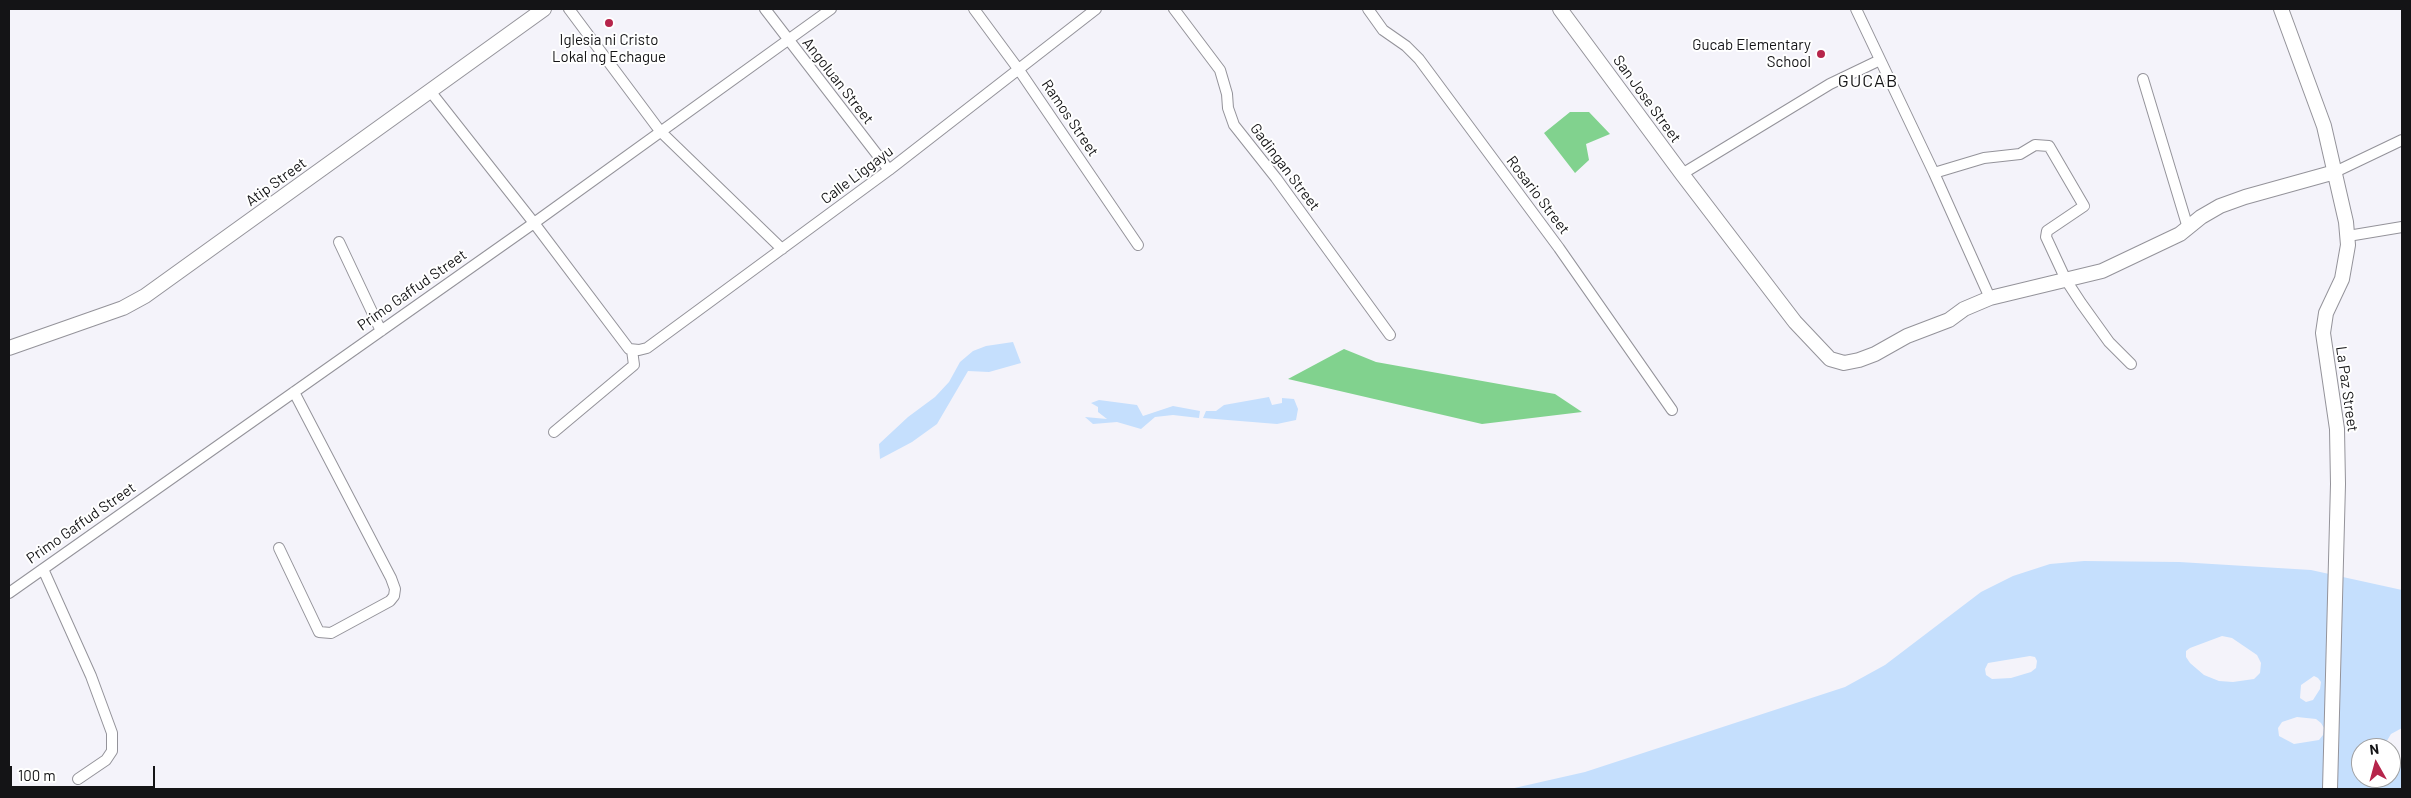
<!DOCTYPE html>
<style>
body{margin:0}
#map{position:relative;width:2411px;height:798px;overflow:hidden;background:#f4f3fa;font-family:Barlow,sans-serif}
canvas{display:block}
.frame{position:absolute;inset:0;border:10px solid #141416;pointer-events:none}
.north{position:absolute;left:2351px;top:738px;width:50px;height:50px;box-sizing:border-box;background:#fff;border:1px solid #a1a1a2;border-radius:50%;rotate:353deg;font-size:14px;font-weight:700;line-height:20px;text-align:center;color:#141416}
.north::after{content:'';display:block;margin:auto;width:18px;height:22px;background:#b6254b;clip-path:polygon(50% 0,100% 100%,50% 72%,0 100%)}
.scale{position:absolute;left:10px;top:766px;width:145px;height:22px;box-sizing:border-box;border:2px solid #141416;border-top:0;padding-left:6px;font-size:15px;line-height:18px;white-space:nowrap;color:#141416;-webkit-text-stroke:4px #fff;paint-order:stroke}
</style>
<div id="map">
<canvas width="2411" height="798"></canvas>
<div class="frame"></div>
<div class="north">N</div>
<div class="scale">100 m</div>
</div>
<script>
const ctx = document.querySelector('canvas').getContext('2d');
ctx.lineJoin = 'round';
function fillPath(path, color) {
  ctx.fillStyle = color;
  ctx.fill(path, 'evenodd');
}
function poly(rows) {
  const path = new Path2D();
  for (const r of rows) {
    path.moveTo(r[0], r[1]);
    for (let i = 2; i < r.length; i += 2) path.lineTo(r[i], r[i + 1]);
  }
  return path;
}
function strokePath(path, color, width, dash) {
  ctx.strokeStyle = color;
  ctx.lineWidth = width;
  ctx.lineCap = dash ? 'butt' : 'round';
  ctx.setLineDash(dash || []);
  ctx.stroke(path);
}
function label(font, color, halo, rows, align = 'center') {
  ctx.font = font + ' Barlow,sans-serif';
  ctx.lineWidth = 4;
  ctx.setLineDash([]);
  ctx.textBaseline = 'middle';
  ctx.strokeStyle = halo;
  ctx.fillStyle = color;
  for (const [text, x, y, turn = 0] of rows) {
    ctx.save();
    ctx.translate(x, y);
    ctx.rotate((+turn || 0) * Math.PI / 180);
    ctx.textAlign = isNaN(turn) ? turn : align;
    if (halo) ctx.strokeText(text, 0, 0);
    ctx.fillText(text, 0, 0);
    ctx.restore();
  }
}
fillPath(poly([
 [1570,112,1589,112,1610,134,1586,144,1589,160,1575,173,1544,133],
 [1344,349,1376,362,1555,394,1582,412,1482,424,1288,379]
]), '#81d28e');
fillPath(poly([
 [1013,342,1021,363,989,372,968,371,937,424,912,442,880,459,879,444,908,417,935,397,949,382,960,362,973,351,986,346],
 [1269,397,1272,405,1282,403,1282,398,1294,399,1298,409,1296,420,1277,424,1203,418,1206,411,1216,411,1224,405],
 [1099,400,1137,405,1143,416,1173,406,1200,411,1199,418,1173,415,1155,417,1141,429,1117,422,1093,424,1085,417,1107,419,1098,412,1098,407,1091,403],
 [2084,561,2179,562,2311,570,2402,590,2402,728,2391,734,2385,744,2385,748,2361,748,2361,778,2391,778,2391,763,2402,766,2402,789,1510,789,1585,772,1845,687,1885,665,1981,592,2013,576,2050,564],
 [2222,636,2232,638,2257,655,2261,663,2260,673,2254,679,2233,682,2219,681,2204,675,2190,663,2186,657,2186,651,2190,648],
 [2030,656,2035,657,2037,661,2036,668,2031,672,2011,678,1992,679,1986,675,1985,669,1988,663],
 [2314,676,2318,678,2321,682,2320,689,2313,700,2306,702,2300,698,2301,685],
 [2297,717,2316,719,2321,723,2324,728,2323,735,2319,740,2294,744,2279,736,2278,728,2282,722]
]), '#c5dffd');
const street = poly([
 [569,9,660,131,782,249],
 [765,9,889,170],
 [974,9,1019,70,1138,245],
 [1174,9,1220,70,1227,94,1228,108,1234,125,1276,178,1390,335],
 [1368,9,1383,30,1406,46,1419,59,1559,248,1672,410],
 [1856,9,1934,173,1990,298],
 [2143,79,2188,228],
 [430,91,534,223,629,349,639,350,647,348,889,170,1096,9],
 [2335,172,2402,140],
 [1934,173,1984,158,2020,154,2035,145,2049,146,2084,206,2047,231,2046,237,2066,280,2081,303,2109,342,2131,364],
 [1682,174,1830,84,1880,60],
 [2348,236,2402,227],
 [339,242,381,331],
 [554,432,634,365,632,350],
 [279,548,319,632,331,633,390,601,394,596,395,589,391,578,294,392],
 [43,569,91,676,112,733,112,751,106,760,78,779],
 [9,593,534,223,831,9]
]);
const secondary = poly([
 [1560,9,1682,174,1795,322,1830,359,1844,363,1859,360,1875,354,1907,336,1949,320,1964,309,1990,298,2102,271,2180,234,2201,217,2220,206,2245,197,2335,172],
 [2281,9,2324,126,2346,222,2348,245,2342,279,2326,313,2323,333,2337,429,2338,484,2330,789],
 [9,348,123,308,145,296,544,9]
]);
strokePath(street, '#94939a', 12);
strokePath(secondary, '#94939a', 16);
strokePath(street, '#fff', 10);
strokePath(secondary, '#fff', 14);
for (const [x, y, r, color] of [
 [609,23,5,"#b6254b"],
 [1821,54,5,"#b6254b"]
]) {
  const dot = new Path2D();
  dot.arc(x, y, r, 0, 2 * Math.PI);
  ctx.fillStyle = color;
  ctx.fill(dot);
  strokePath(dot, '#fff', 2);
}
label('15px', '#141416', '#fff', [
 ["Iglesia ni Cristo",609,40],
 ["Lokal ng Echague",609,57],
 ["Gucab Elementary",1811,45,"right"],
 ["School",1811,62,"right"]
]);
label('15px', '#141416', '#fff', [
 ["Angoluan Street",838,81,52],
 ["San Jose Street",1647,99,54],
 ["Ramos Street",1070,118,56],
 ["Gadingan Street",1285,167,53],
 ["Calle Liggayu",857,175,-37],
 ["Atip Street",276,182,-36],
 ["Rosario Street",1538,195,53],
 ["Primo Gaffud Street",412,290,-35],
 ["La Paz Street",2347,389,82],
 ["Primo Gaffud Street",81,523,-35]
]);
ctx.letterSpacing = '1px';
label('18px', '#141416', '#fff', [
 ["GUCAB",1868,81]
]);
ctx.letterSpacing = '0px';
</script>
